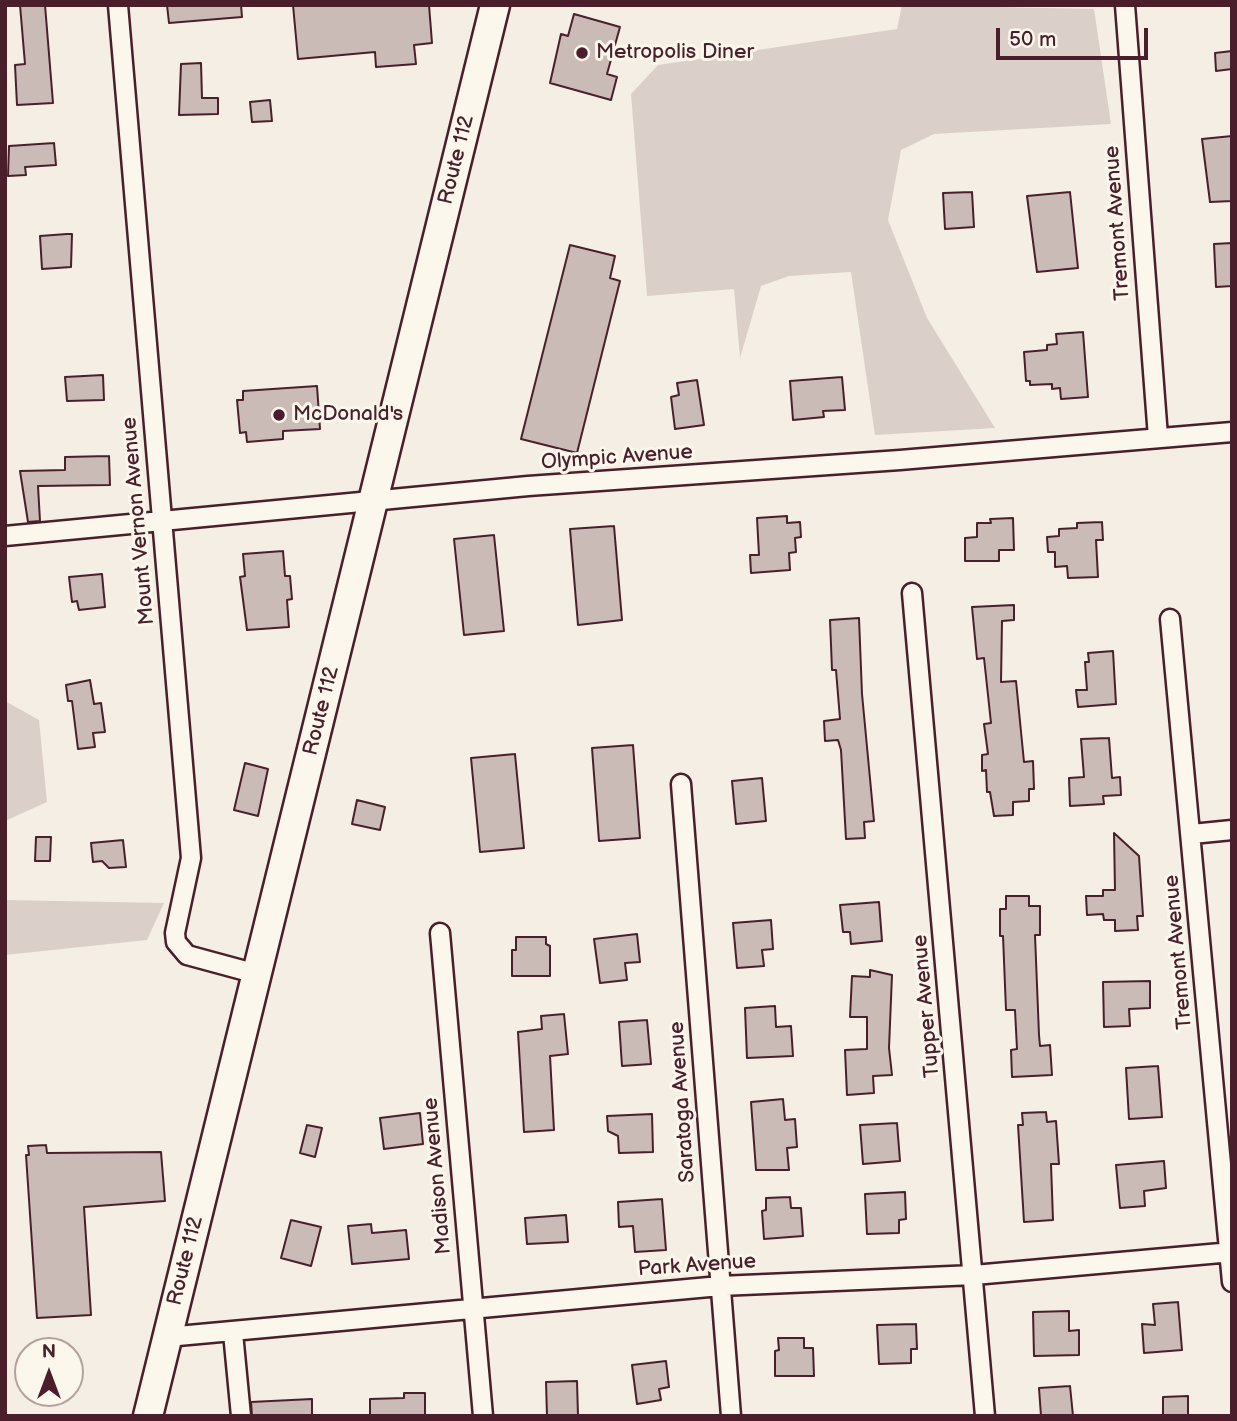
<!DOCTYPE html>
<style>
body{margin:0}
#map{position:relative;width:1237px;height:1421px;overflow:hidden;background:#f4eee4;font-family:"Balsamiq Sans",sans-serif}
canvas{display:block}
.frame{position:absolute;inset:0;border:7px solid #4a1f2b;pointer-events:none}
.north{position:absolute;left:14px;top:1337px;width:70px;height:70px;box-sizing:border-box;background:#fbf7ec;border:2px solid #b4a19f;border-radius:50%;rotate:0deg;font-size:19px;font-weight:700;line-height:28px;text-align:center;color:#4a1f2b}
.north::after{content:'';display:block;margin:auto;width:24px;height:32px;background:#4a1f2b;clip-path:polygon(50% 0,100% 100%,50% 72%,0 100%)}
.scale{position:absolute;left:996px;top:28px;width:152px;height:32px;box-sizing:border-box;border:4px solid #4a1f2b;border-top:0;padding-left:9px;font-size:21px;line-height:24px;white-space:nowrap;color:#4a1f2b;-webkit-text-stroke:5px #fbf7ec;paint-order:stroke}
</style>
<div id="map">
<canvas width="1237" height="1421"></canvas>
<div class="frame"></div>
<div class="north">N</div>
<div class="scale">50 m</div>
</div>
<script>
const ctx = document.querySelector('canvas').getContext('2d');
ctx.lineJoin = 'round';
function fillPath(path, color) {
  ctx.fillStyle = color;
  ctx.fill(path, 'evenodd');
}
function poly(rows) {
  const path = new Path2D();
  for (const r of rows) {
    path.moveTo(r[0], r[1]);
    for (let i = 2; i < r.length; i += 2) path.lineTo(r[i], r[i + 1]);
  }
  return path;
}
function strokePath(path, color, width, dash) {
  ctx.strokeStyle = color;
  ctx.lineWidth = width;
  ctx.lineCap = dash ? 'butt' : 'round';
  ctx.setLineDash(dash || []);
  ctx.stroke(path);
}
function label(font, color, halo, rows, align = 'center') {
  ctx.font = font + ' "Balsamiq Sans",sans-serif';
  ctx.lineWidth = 6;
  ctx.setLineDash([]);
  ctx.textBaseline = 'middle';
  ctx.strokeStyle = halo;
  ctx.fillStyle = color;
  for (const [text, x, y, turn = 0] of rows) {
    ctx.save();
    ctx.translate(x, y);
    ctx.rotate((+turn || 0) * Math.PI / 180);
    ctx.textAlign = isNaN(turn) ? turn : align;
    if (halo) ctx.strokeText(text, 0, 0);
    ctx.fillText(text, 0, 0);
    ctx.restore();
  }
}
fillPath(poly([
 [902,5,1094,9,1111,124,934,134,901,150,888,220,927,318,995,428,875,435,851,272,789,276,761,286,740,358,734,289,647,296,631,94,658,65,897,29],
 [5,701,39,720,47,802,5,821],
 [5,900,164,903,147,940,5,955]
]), '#dbd0c9');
const building = poly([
 [20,5,45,5,53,103,17,105,15,65,25,64,20,5],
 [167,5,241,5,242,17,169,23,167,5],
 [293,5,429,5,432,43,414,45,416,64,376,67,375,52,298,59,293,5],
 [574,14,620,27,607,74,617,77,611,100,550,83,561,34,568,36,574,14],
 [1232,51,1232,69,1216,71,1215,53,1232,51],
 [201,63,202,98,218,98,218,114,179,115,181,64,201,63],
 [270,100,272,121,252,122,250,102,270,100],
 [1232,136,1232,201,1210,202,1202,139,1232,136],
 [54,143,56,165,25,167,26,175,8,176,9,146,54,143],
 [972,192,974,227,945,229,943,193,972,192],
 [1070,192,1078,268,1037,272,1027,196,1070,192],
 [67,234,72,234,71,267,42,269,40,236,67,234],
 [1232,243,1232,286,1216,287,1214,244,1232,243],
 [570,245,615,256,610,278,620,281,577,453,521,439,570,245],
 [1083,332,1088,397,1061,399,1060,388,1052,389,1052,384,1030,385,1030,381,1026,381,1024,352,1047,350,1047,345,1057,344,1056,334,1083,332],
 [103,375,104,400,67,401,65,377,103,375],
 [842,377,845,410,823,411,824,417,793,420,790,381,842,377],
 [697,380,704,425,675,429,671,397,679,395,677,383,697,380],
 [317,386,320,429,283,431,283,439,247,442,246,432,240,433,237,400,243,400,243,391,317,386],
 [109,456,110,485,38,486,40,521,28,522,20,471,65,470,65,457,109,456],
 [787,516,787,523,800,522,801,537,795,538,796,552,789,553,790,570,751,573,750,555,759,555,757,518,787,516],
 [1013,518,1014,550,999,550,999,561,965,561,965,538,977,537,977,523,991,523,990,519,1013,518],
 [1102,522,1103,540,1096,540,1098,577,1068,578,1067,566,1055,567,1055,552,1048,552,1047,537,1059,536,1059,529,1077,528,1077,523,1102,522],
 [614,526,622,620,578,625,570,529,614,526],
 [494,535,504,631,464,635,454,539,494,535],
 [283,551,285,576,290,576,292,599,287,600,289,627,247,630,240,577,245,576,243,554,283,551],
 [102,574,105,607,79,610,77,601,72,602,69,577,102,574],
 [1014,605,1014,620,1002,621,1001,682,1016,681,1024,762,1033,761,1034,789,1029,789,1029,801,1013,802,1013,815,994,816,990,792,987,792,986,770,982,771,982,755,988,754,984,724,991,723,984,658,977,659,972,607,1014,605],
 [859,618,862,694,874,821,864,822,865,838,846,839,841,750,838,740,825,741,824,721,840,719,836,670,832,670,830,620,859,618],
 [1113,651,1116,704,1078,707,1076,690,1087,690,1085,662,1089,662,1088,653,1113,651],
 [90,680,94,704,101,703,105,732,93,733,95,747,78,749,72,701,68,701,66,685,90,680],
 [1109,738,1112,778,1120,777,1121,795,1103,796,1104,804,1070,806,1069,778,1084,777,1081,739,1109,738],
 [633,745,640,838,599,841,592,748,633,745],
 [515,754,524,848,480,852,471,758,515,754],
 [245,763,268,769,258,816,234,810,245,763],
 [762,778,766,821,736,824,732,781,762,778],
 [357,800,385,807,380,830,352,824,357,800],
 [1114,833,1139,856,1143,916,1137,916,1138,930,1115,931,1115,920,1104,920,1103,914,1087,915,1086,896,1103,896,1103,890,1115,890,1114,833],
 [36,837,51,837,50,861,35,861,36,837],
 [123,840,126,867,109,868,102,861,93,862,91,843,123,840],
 [1006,896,1029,896,1029,906,1040,906,1040,935,1035,935,1039,1035,1040,1046,1050,1045,1052,1075,1012,1077,1011,1050,1017,1049,1015,1010,1006,1010,1003,936,1000,936,1000,909,1006,909,1006,896],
 [879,902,882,941,851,944,850,932,843,932,840,905,879,902],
 [771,920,773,949,762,950,764,966,737,968,733,923,771,920],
 [637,934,640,962,625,963,627,980,600,983,594,939,637,934],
 [516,937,546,937,546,944,550,946,550,976,512,976,512,950,516,950,516,937],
 [870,970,892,975,889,1048,892,1075,873,1076,874,1093,847,1095,845,1050,867,1049,867,1017,850,1017,852,976,870,977,870,970],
 [1150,981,1150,1008,1129,1009,1130,1026,1104,1027,1103,982,1150,981],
 [775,1006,776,1027,791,1026,793,1056,747,1058,745,1008,775,1006],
 [564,1014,568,1054,550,1056,554,1130,524,1132,518,1032,542,1029,541,1016,564,1014],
 [647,1020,651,1064,622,1066,619,1022,647,1020],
 [1158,1066,1162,1117,1129,1119,1126,1068,1158,1066],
 [783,1099,785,1120,795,1119,797,1147,787,1148,789,1170,756,1170,751,1102,783,1099],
 [1046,1112,1047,1122,1056,1121,1059,1164,1051,1164,1053,1220,1024,1222,1018,1125,1023,1125,1022,1113,1046,1112],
 [420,1113,423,1144,384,1149,380,1118,420,1113],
 [652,1114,653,1152,619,1153,618,1136,608,1131,607,1116,652,1114],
 [897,1123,900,1161,863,1164,860,1125,897,1123],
 [307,1125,322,1128,315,1157,300,1153,307,1125],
 [46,1145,47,1153,161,1152,165,1201,84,1207,91,1315,37,1318,26,1155,29,1155,28,1146,46,1145],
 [1164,1161,1166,1188,1144,1191,1145,1206,1120,1208,1116,1165,1164,1161],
 [905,1192,906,1219,899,1220,899,1233,867,1234,865,1194,905,1192],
 [790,1197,791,1208,801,1208,803,1236,764,1239,762,1211,766,1210,766,1198,790,1197],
 [662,1199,666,1250,635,1252,633,1226,619,1227,618,1202,662,1199],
 [566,1215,568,1242,527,1244,525,1218,566,1215],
 [291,1220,321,1227,311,1266,281,1258,291,1220],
 [371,1224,372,1233,406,1230,409,1259,352,1264,348,1226,371,1224],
 [1178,1302,1182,1350,1144,1353,1142,1324,1155,1325,1153,1304,1178,1302],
 [1069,1311,1069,1331,1079,1330,1079,1355,1034,1356,1033,1312,1069,1311],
 [916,1324,917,1349,911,1349,911,1363,879,1364,877,1325,916,1324],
 [778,1338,804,1338,804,1348,813,1348,814,1376,775,1376,775,1351,779,1350,778,1338],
 [666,1361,669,1387,659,1389,661,1400,637,1404,632,1365,666,1361],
 [577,1381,578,1416,547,1416,546,1382,577,1381],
 [1070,1386,1073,1416,1041,1416,1039,1388,1070,1386],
 [404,1393,425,1393,425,1416,370,1416,370,1399,404,1398,404,1393],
 [1188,1396,1188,1416,1163,1416,1163,1397,1188,1396],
 [312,1399,312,1416,252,1416,251,1402,312,1399]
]);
fillPath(building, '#cabbb6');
strokePath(building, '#4a1f2b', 2);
const minor = poly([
 [118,5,191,858,175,933,176,942,187,955,257,974],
 [1125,5,1158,437],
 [5,536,528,486,900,460,1232,432],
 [912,593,985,1416],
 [1170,619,1232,1282],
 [681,784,731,1416],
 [1192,834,1232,830],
 [440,933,483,1416],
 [233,1333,241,1416],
 [167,1337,720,1286,974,1275,1232,1252]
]);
const primary = poly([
 [148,1416,495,5]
]);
strokePath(minor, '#4a1f2b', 23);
strokePath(primary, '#4a1f2b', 33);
strokePath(minor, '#fbf7ec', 18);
strokePath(primary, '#fbf7ec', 28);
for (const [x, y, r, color] of [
 [582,53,7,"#4a1f2b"],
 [279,415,7,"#4a1f2b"]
]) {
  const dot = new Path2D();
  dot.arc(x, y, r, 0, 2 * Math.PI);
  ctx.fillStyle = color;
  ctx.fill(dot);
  strokePath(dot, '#fbf7ec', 2.5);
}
label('21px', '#4a1f2b', '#fbf7ec', [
 ["Metropolis Diner",596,53],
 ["McDonald's",293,415]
], 'left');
label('21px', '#4a1f2b', '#fbf7ec', [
 ["Route 112",457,160,-76],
 ["Tremont Avenue",1118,223,-94],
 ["Olympic Avenue",617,458,-4],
 ["Mount Vernon Avenue",139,521,-95],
 ["Route 112",322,711,-76],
 ["Tremont Avenue",1179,952,-95],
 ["Tupper Avenue",927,1006,-95],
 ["Saratoga Avenue",683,1102,-94],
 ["Madison Avenue",438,1176,-95],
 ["Route 112",186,1261,-76],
 ["Park Avenue",697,1266,-4]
]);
</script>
